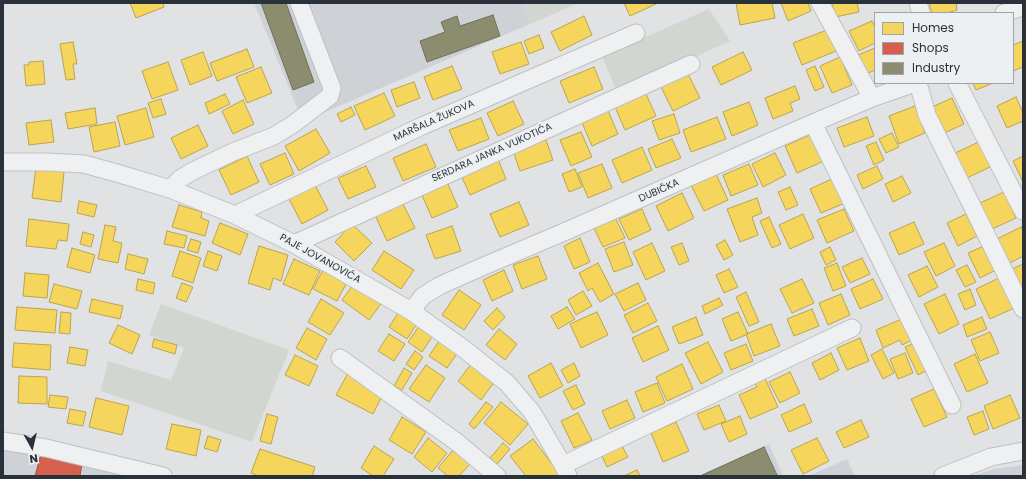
<!DOCTYPE html>
<meta charset="utf-8">
<style>
body{margin:0}
#map{position:relative;width:1026px;height:479px;overflow:hidden;background:#e0e2e4;font-family:Poppins,sans-serif}
canvas{display:block}
.frame{position:absolute;inset:0;border:4px solid #29313a;pointer-events:none}
.legend{position:absolute;left:874px;top:12px;width:140px;height:72px;box-sizing:border-box;background:#edf0f3;border:1px solid #9fa4a9;margin:0;padding:5px 7px;list-style:none;font-size:12px;color:#29313a}
.legend li{display:flex;align-items:center;gap:8px;height:20px}
.legend b{width:20px;border:1px solid #9fa4a9}
.north{position:absolute;left:12px;top:427px;width:40px;height:40px;-webkit-text-stroke:3px #edf0f3;paint-order:stroke;rotate:172deg;font-size:11px;font-weight:700;line-height:16px;text-align:center;color:#29313a}
.north::after{content:'';display:block;margin:auto;width:14px;height:18px;background:#29313a;clip-path:polygon(50% 0,100% 100%,50% 72%,0 100%)}
</style>
<div id="map">
<canvas width="1026" height="479"></canvas>
<div class="frame"></div>
<ul class="legend">
<li><b style="height:11px;background:#f6d55c"></b>Homes</li>
<li><b style="height:11px;background:#d6604d"></b>Shops</li>
<li><b style="height:11px;background:#8c8c6e"></b>Industry</li>
</ul>
<div class="north">N</div>
</div>
<script>
const ctx = document.querySelector('canvas').getContext('2d');
ctx.lineJoin = 'round';
function fillPath(path, color) {
  ctx.fillStyle = color;
  ctx.fill(path, 'evenodd');
}
function poly(rows) {
  const path = new Path2D();
  for (const r of rows) {
    path.moveTo(r[0], r[1]);
    for (let i = 2; i < r.length; i += 2) path.lineTo(r[i], r[i + 1]);
  }
  return path;
}
function strokePath(path, color, width, dash) {
  ctx.strokeStyle = color;
  ctx.lineWidth = width;
  ctx.lineCap = dash ? 'butt' : 'round';
  ctx.setLineDash(dash || []);
  ctx.stroke(path);
}
function label(font, color, halo, rows, align = 'center') {
  ctx.font = font + ' Poppins,sans-serif';
  ctx.lineWidth = 4;
  ctx.setLineDash([]);
  ctx.textBaseline = 'middle';
  ctx.strokeStyle = halo;
  ctx.fillStyle = color;
  for (const [text, x, y, turn = 0] of rows) {
    ctx.save();
    ctx.translate(x, y);
    ctx.rotate((+turn || 0) * Math.PI / 180);
    ctx.textAlign = isNaN(turn) ? turn : align;
    if (halo) ctx.strokeText(text, 0, 0);
    ctx.fillText(text, 0, 0);
    ctx.restore();
  }
}
fillPath(poly([
 [254,3,523,3,530,24,316,116,304,124],
 [769,444,783,476,700,476],
 [3,448,21,449,134,476,3,476],
 [847,459,855,476,809,476],
 [1023,465,1023,476,972,476,994,469]
]), '#ced2d6');
fillPath(poly([
 [523,3,579,3,530,24],
 [709,9,730,41,617,92,602,56],
 [161,304,289,350,252,442,101,391,108,361,171,380,184,348,149,335]
]), '#d1d7d0');
const homes = poly([
 [130,3,163,3,164,7,136,18,130,3],
 [624,3,658,3,630,16,624,3],
 [736,3,772,3,775,18,740,25,736,3],
 [781,3,808,3,811,11,788,21,781,3],
 [832,3,857,3,859,12,835,17,832,3],
 [929,3,956,3,957,10,947,13,932,13,929,3],
 [584,16,592,35,560,51,551,32,584,16],
 [872,21,875,27,875,43,859,51,849,31,872,21],
 [827,30,836,51,802,65,793,43,827,30],
 [539,35,544,48,529,54,524,41,539,35],
 [1023,41,1023,67,1013,71,1013,45,1023,41],
 [73,42,77,64,73,64,75,79,66,80,60,44,73,42],
 [521,42,529,64,500,74,492,52,521,42],
 [875,48,875,70,866,74,858,55,875,48],
 [247,49,254,67,217,81,210,63,247,49],
 [203,52,212,76,190,85,181,60,203,52],
 [743,52,752,70,721,85,712,67,743,52],
 [840,57,852,85,832,93,820,66,840,57],
 [43,61,45,84,26,86,24,65,29,65,29,62,43,61],
 [168,62,178,90,152,99,142,71,168,62],
 [452,66,462,89,433,100,424,77,452,66],
 [815,66,824,87,815,91,806,70,815,66],
 [261,67,272,93,247,103,236,77,261,67],
 [594,67,603,89,569,103,560,81,594,67],
 [688,74,700,98,673,111,661,87,688,74],
 [414,82,420,98,397,107,391,90,414,82],
 [973,83,993,83,976,90,973,83],
 [795,86,800,99,790,103,793,111,773,119,765,98,795,86],
 [384,93,395,116,365,130,354,106,384,93],
 [225,94,230,104,209,114,205,103,225,94],
 [646,94,656,116,625,130,615,107,646,94],
 [1016,97,1023,113,1023,121,1007,128,997,106,1016,97],
 [952,98,964,124,942,134,930,108,952,98],
 [161,99,166,114,153,118,148,103,161,99],
 [243,100,254,124,233,134,222,111,243,100],
 [513,101,524,124,498,136,487,113,513,101],
 [749,102,758,125,732,136,723,112,749,102],
 [606,106,618,134,592,146,580,118,606,106],
 [915,106,925,133,899,144,889,116,915,106],
 [351,107,355,115,341,122,337,114,351,107],
 [95,108,97,124,68,129,65,113,95,108],
 [146,108,154,137,125,145,117,116,146,108],
 [674,114,680,133,659,140,652,121,674,114],
 [717,117,726,139,691,152,683,130,717,117],
 [867,117,874,136,844,147,837,128,867,117],
 [481,118,489,139,458,151,449,130,481,118],
 [51,120,54,142,29,145,26,123,51,120],
 [115,122,120,146,94,152,89,127,115,122],
 [198,125,208,146,181,159,171,138,198,125],
 [316,129,330,153,299,171,285,146,316,129],
 [581,132,592,157,571,166,560,140,581,132],
 [892,133,899,147,886,153,879,139,892,133],
 [812,134,824,161,797,173,785,146,812,134],
 [672,139,681,158,656,168,648,149,672,139],
 [546,140,553,160,520,171,513,151,546,140],
 [981,141,992,166,967,178,955,153,981,141],
 [876,142,884,160,874,165,866,146,876,142],
 [426,144,436,167,403,181,393,158,426,144],
 [642,147,652,170,622,183,612,160,642,147],
 [285,153,294,174,270,185,260,164,285,153],
 [775,153,786,175,763,187,752,164,775,153],
 [247,156,259,182,231,195,219,170,247,156],
 [1023,156,1023,182,1013,161,1023,156],
 [497,157,506,179,470,195,460,173,497,157],
 [602,164,612,188,588,198,578,173,602,164],
 [749,164,758,185,731,196,723,175,749,164],
 [366,166,376,187,348,199,338,178,366,166],
 [877,166,883,179,863,189,857,175,877,166],
 [36,168,64,172,61,202,32,198,36,168],
 [575,169,582,187,569,192,562,174,575,169],
 [716,174,728,200,704,211,691,185,716,174],
 [902,176,911,193,893,202,885,184,902,176],
 [834,178,845,203,821,213,810,189,834,178],
 [447,182,458,207,432,218,421,193,447,182],
 [314,183,328,210,302,224,288,197,314,183],
 [790,187,798,205,786,210,778,192,790,187],
 [1004,192,1016,218,990,230,978,204,1004,192],
 [682,193,694,218,668,231,656,206,682,193],
 [757,198,762,213,752,217,758,235,740,242,727,209,757,198],
 [79,201,97,205,94,217,77,213,79,201],
 [402,202,415,228,387,241,375,215,402,202],
 [519,202,529,225,500,237,490,214,519,202],
 [179,205,202,212,201,218,209,221,205,236,172,227,179,205],
 [642,209,651,230,629,240,619,219,642,209],
 [844,209,854,231,827,243,817,220,844,209],
 [803,214,814,238,790,249,779,225,803,214],
 [966,214,977,236,958,246,947,223,966,214],
 [769,217,781,244,772,248,760,221,769,217],
 [29,219,69,224,67,241,58,240,56,249,26,246,29,219],
 [616,219,625,238,603,247,594,228,616,219],
 [914,222,924,244,899,255,889,233,914,222],
 [220,223,248,234,240,255,212,243,220,223],
 [352,224,372,243,354,261,335,242,352,224],
 [105,225,116,227,113,241,122,243,118,263,98,259,105,225],
 [452,226,461,251,435,259,426,235,452,226],
 [1021,227,1023,231,1023,256,1010,263,997,239,1021,227],
 [167,231,187,236,184,248,164,244,167,231],
 [83,232,94,235,91,247,80,244,83,232],
 [580,238,590,262,574,269,564,246,580,238],
 [191,239,201,242,198,253,187,250,191,239],
 [725,240,733,255,724,260,716,245,725,240],
 [624,242,633,265,614,272,605,249,624,242],
 [652,243,665,271,646,280,633,252,652,243],
 [682,243,689,261,679,265,671,247,682,243],
 [944,243,955,266,936,276,924,252,944,243],
 [986,245,998,269,980,278,968,253,986,245],
 [259,246,288,255,281,281,273,278,270,290,248,283,259,246],
 [830,247,836,260,826,265,820,252,830,247],
 [72,248,95,255,90,273,67,267,72,248],
 [180,251,201,258,193,283,172,276,180,251],
 [208,251,222,256,217,271,203,266,208,251],
 [384,251,414,270,401,289,372,270,384,251],
 [128,254,148,259,144,274,125,269,128,254],
 [538,256,547,279,522,289,513,265,538,256],
 [862,258,870,274,850,283,842,267,862,258],
 [294,259,320,271,309,295,283,284,294,259],
 [598,263,614,294,600,302,592,288,588,291,579,273,598,263],
 [837,263,846,286,833,291,824,268,837,263],
 [1023,264,1023,290,1012,269,1023,264],
 [967,265,976,282,965,287,956,270,967,265],
 [927,266,938,287,919,297,908,275,927,266],
 [729,269,738,287,724,293,716,275,729,269],
 [323,270,347,282,337,301,313,289,323,270],
 [504,270,513,291,492,301,483,280,504,270],
 [25,273,49,275,47,298,23,296,25,273],
 [999,278,1014,308,990,319,976,289,999,278],
 [138,279,155,283,153,294,136,290,138,279],
 [802,279,814,303,792,313,780,289,802,279],
 [873,279,883,299,860,309,851,289,873,279],
 [355,282,383,301,369,320,342,300,355,282],
 [182,283,193,287,186,302,176,298,182,283],
 [638,283,646,300,624,311,615,294,638,283],
 [54,284,82,291,77,309,49,302,54,284],
 [970,289,976,305,965,310,958,294,970,289],
 [459,290,481,305,464,330,442,315,459,290],
 [583,291,592,306,576,315,568,300,583,291],
 [746,292,759,322,749,326,736,297,746,292],
 [841,294,850,315,828,325,819,303,841,294],
 [945,294,959,324,939,334,924,304,945,294],
 [719,298,723,305,705,314,702,306,719,298],
 [92,299,123,306,120,319,89,312,92,299],
 [321,299,344,313,330,335,308,322,321,299],
 [648,303,657,321,633,333,624,315,648,303],
 [17,307,57,310,55,333,15,330,17,307],
 [567,307,575,319,558,329,551,316,567,307],
 [497,308,505,317,493,330,484,321,497,308],
 [812,309,819,326,794,336,787,319,812,309],
 [400,310,418,322,407,339,389,327,400,310],
 [61,312,71,313,70,334,59,333,61,312],
 [597,312,608,335,581,348,570,324,597,312],
 [738,312,748,334,731,341,722,319,738,312],
 [696,317,703,335,679,344,672,327,696,317],
 [982,317,987,329,967,337,963,325,982,317],
 [904,318,914,339,902,345,900,340,883,348,876,330,904,318],
 [771,324,780,346,754,356,746,334,771,324],
 [118,325,140,335,132,354,109,343,118,325],
 [420,325,434,334,422,352,408,342,420,325],
 [658,326,669,350,643,362,632,338,658,326],
 [307,328,327,339,316,360,296,348,307,328],
 [499,329,517,344,505,360,486,345,499,329],
 [990,332,999,353,980,361,971,340,990,332],
 [389,334,405,344,394,361,378,351,389,334],
 [441,338,459,351,447,368,429,356,441,338],
 [860,338,869,361,847,370,837,348,860,338],
 [154,339,177,345,175,354,152,347,154,339],
 [708,342,723,372,701,384,685,353,708,342],
 [14,343,51,345,50,370,12,367,14,343],
 [915,343,928,370,918,375,905,347,915,343],
 [746,344,753,361,731,370,724,353,746,344],
 [70,347,88,350,85,366,67,363,70,347],
 [882,349,894,373,883,379,871,355,882,349],
 [415,351,423,357,414,370,406,364,415,351],
 [831,353,839,370,820,380,812,363,831,353],
 [905,353,913,373,898,379,890,359,905,353],
 [975,354,988,383,967,392,954,364,975,354],
 [295,355,318,366,309,386,285,375,295,355],
 [472,363,495,381,481,400,458,381,472,363],
 [551,363,563,386,540,398,528,376,551,363],
 [574,363,580,376,568,383,561,370,574,363],
 [682,364,693,389,667,401,656,377,682,364],
 [426,365,445,378,429,402,409,389,426,365],
 [404,368,412,373,402,390,394,386,404,368],
 [790,372,800,393,780,403,769,382,790,372],
 [348,373,384,392,373,414,336,395,348,373],
 [19,376,47,377,47,404,18,403,19,376],
 [764,376,778,407,750,419,739,395,757,387,754,381,764,376],
 [657,383,665,403,643,412,635,392,657,383],
 [576,385,585,404,573,410,563,391,576,385],
 [934,389,947,417,924,427,911,399,934,389],
 [50,395,68,397,66,409,48,407,50,395],
 [1010,395,1020,418,993,429,984,406,1010,395],
 [96,398,129,406,122,435,89,427,96,398],
 [627,400,635,418,610,429,602,411,627,400],
 [486,402,493,407,474,429,469,424,486,402],
 [501,402,528,424,510,445,484,423,501,402],
 [804,404,812,422,789,432,781,415,804,404],
 [719,405,726,421,704,430,697,414,719,405],
 [70,409,86,412,83,426,67,423,70,409],
 [983,411,989,429,974,435,967,417,983,411],
 [578,413,592,440,574,448,561,421,578,413],
 [267,414,278,417,271,444,260,441,267,414],
 [740,416,747,434,729,442,721,424,740,416],
 [402,417,426,432,412,454,389,440,402,417],
 [861,420,869,437,844,448,836,432,861,420],
 [676,422,689,451,663,462,651,433,676,422],
 [172,424,201,430,196,456,166,449,172,424],
 [208,436,221,440,217,452,204,448,208,436],
 [428,438,447,453,432,472,414,457,428,438],
 [817,438,829,461,803,474,791,450,817,438],
 [533,439,559,473,555,476,526,476,510,456,533,439],
 [503,443,510,449,497,464,490,458,503,443],
 [374,446,394,459,383,476,373,476,361,468,374,446],
 [622,446,628,457,607,467,602,456,622,446],
 [260,449,315,467,312,476,259,476,251,473,260,449],
 [453,450,470,464,459,476,448,476,438,468,453,450],
 [637,470,640,476,624,476,637,470]
]);
fillPath(homes, '#f6d55c');
strokePath(homes, '#b8a452', 1);
const shops = poly([
 [41,454,82,464,80,476,35,476,41,454]
]);
fillPath(shops, '#d6604d');
strokePath(shops, '#a25247', 1);
const industry = poly([
 [261,3,286,3,314,82,293,90,261,3],
 [493,15,500,36,427,62,420,41,445,32,441,22,457,16,460,26,493,15],
 [764,447,777,475,774,476,700,476,764,447]
]);
fillPath(industry, '#8c8c6e');
strokePath(industry, '#6e715e', 1);
const minor = poly([
 [820,3,872,98],
 [918,3,921,13],
 [1004,13,1023,7],
 [918,83,927,115,1023,309],
 [957,83,1023,211],
 [813,123,952,405],
 [3,162,47,162,84,164,120,174,170,189,235,215,294,244,411,311,464,349,507,383,532,412,563,465,568,476],
 [170,189,180,179,191,172,233,152,274,136,292,125,330,96,332,88,299,3],
 [235,215,422,126,636,33],
 [294,244,691,64],
 [411,311,423,296,439,286,477,269,564,232,813,123,872,98,915,83],
 [340,358,458,443,497,476],
 [3,441,46,448,163,476],
 [563,465,852,328],
 [943,476,991,457,1023,451]
]);
strokePath(minor, '#bec0c2', 19);
strokePath(minor, '#eef0f1', 17);
label('10px', '#29313a', '#edf0f3', [
 ["MARŠALA ŽUKOVA",434,121,-24],
 ["SERDARA JANKA VUKOTIĆA",492,153,-24],
 ["DUBIČKA",659,191,-24],
 ["PAJE JOVANOVIĆA",320,259,29]
]);
</script>
